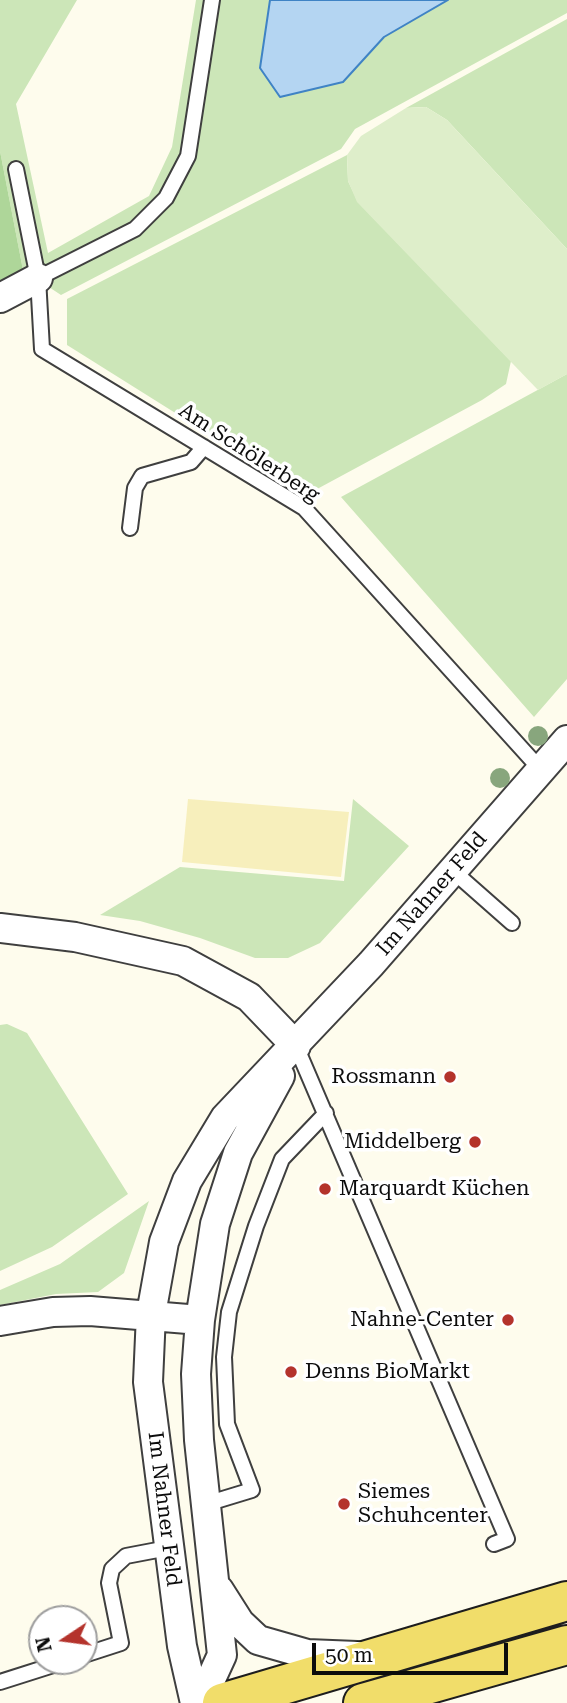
<!DOCTYPE html>
<meta charset="utf-8">
<style>
body{margin:0}
#map{position:relative;width:567px;height:1703px;overflow:hidden;background:#fefced;font-family:"Roboto Serif",serif}
canvas{display:block}
.north{position:absolute;left:28px;top:1605px;width:70px;height:70px;box-sizing:border-box;background:#fff;border:2px solid #9e9e9e;border-radius:50%;rotate:257deg;font-size:19px;font-weight:700;line-height:28px;text-align:center;color:#0c0c0c}
.north::after{content:'';display:block;margin:auto;width:24px;height:32px;background:#b4332c;clip-path:polygon(50% 0,100% 100%,50% 72%,0 100%)}
.scale{position:absolute;left:312px;top:1643px;width:196px;height:32px;box-sizing:border-box;border:4px solid #0c0c0c;border-top:0;padding-left:9px;font-size:21px;line-height:24px;white-space:nowrap;color:#0c0c0c;-webkit-text-stroke:5px #fff;paint-order:stroke}
</style>
<div id="map">
<canvas width="567" height="1703"></canvas>
<div class="north">N</div>
<div class="scale">50 m</div>
</div>
<script>
const ctx = document.querySelector('canvas').getContext('2d');
ctx.lineJoin = 'round';
function fillPath(path, color) {
  ctx.fillStyle = color;
  ctx.fill(path, 'evenodd');
}
function poly(rows) {
  const path = new Path2D();
  for (const r of rows) {
    path.moveTo(r[0], r[1]);
    for (let i = 2; i < r.length; i += 2) path.lineTo(r[i], r[i + 1]);
  }
  return path;
}
function strokePath(path, color, width, dash) {
  ctx.strokeStyle = color;
  ctx.lineWidth = width;
  ctx.lineCap = dash ? 'butt' : 'round';
  ctx.setLineDash(dash || []);
  ctx.stroke(path);
}
function label(font, color, halo, rows, align = 'center') {
  ctx.font = font + ' "Roboto Serif",serif';
  ctx.lineWidth = 7;
  ctx.setLineDash([]);
  ctx.textBaseline = 'middle';
  ctx.strokeStyle = halo;
  ctx.fillStyle = color;
  for (const [text, x, y, turn = 0] of rows) {
    ctx.save();
    ctx.translate(x, y);
    ctx.rotate((+turn || 0) * Math.PI / 180);
    ctx.textAlign = isNaN(turn) ? turn : align;
    if (halo) ctx.strokeText(text, 0, 0);
    ctx.fillText(text, 0, 0);
    ctx.restore();
  }
}
fillPath(poly([
 [0,0,77,0,16,104,48,253,149,196,172,147,196,0,567,0,567,13,355,129,341,149,61,295,23,270,0,151],
 [567,19,567,249,447,120,426,107,406,108],
 [347,155,348,181,358,202,511,361,506,384,482,400,306,495,67,345,67,299],
 [567,374,567,679,534,717,341,497],
 [353,799,409,846,320,943,288,958,255,958,200,938,140,921,100,915,180,867,344,881],
 [7,1024,27,1033,128,1194,52,1247,0,1271,0,1025],
 [149,1201,124,1273,98,1292,56,1294,0,1305,0,1290,60,1264]
]), '#cce6b8');
fillPath(poly([
 [0,151,23,270,0,283]
]), '#aed699');
fillPath(poly([
 [188,799,349,812,341,877,182,862]
]), '#f7efbc');
fillPath(poly([
 [426,107,447,120,567,249,567,374,538,390,357,202,348,181,347,155,361,136,406,108]
]), '#deeeca');
const water = poly([
 [270,0,448,0,384,37,343,82,280,97,260,68,270,0]
]);
fillPath(water, '#b4d5f2');
strokePath(water, '#3f83c5', 2);
const service = poly([
 [16,169,38,278,42,349,304,508,541,770],
 [38,278,135,229,166,198,188,156,212,0],
 [130,528,135,488,142,476,191,462,204,447],
 [453,871,512,923],
 [296,1046,507,1539,494,1544],
 [206,1504,252,1490,227,1424,224,1357,229,1312,256,1226,282,1159,326,1113],
 [84,1655,121,1643,109,1583,112,1569,126,1556,168,1548],
 [0,1682,66,1661]
]);
const minor = poly([
 [0,298,38,278],
 [0,928,75,937,183,961,249,997,296,1046],
 [0,1321,53,1312,90,1311,200,1320],
 [219,1590,240,1623,258,1640,307,1654,357,1656],
 [195,1703,182,1646,148,1382,151,1314,164,1242,187,1181,225,1118,371,964,567,740],
 [200,1703,222,1655,199,1440,196,1374,200,1320,215,1224,238,1153,280,1076]
]);
const primary = poly([
 [222,1703,567,1601],
 [363,1703,567,1645]
]);
strokePath(service, '#3f3f3f', 18);
strokePath(minor, '#3f3f3f', 32);
strokePath(primary, '#1d1d1d', 42);
strokePath(service, '#fff', 14);
strokePath(minor, '#fff', 28);
strokePath(primary, '#f1dd6a', 38);
ctx.fillStyle = '#88a67d';
for (const [x, y] of [
 [538,736],
 [500,778]
]) {
  ctx.beginPath();
  ctx.arc(x, y, 10, 0, 2 * Math.PI);
  ctx.fill();
}
for (const [x, y, r, color] of [
 [450,1077,7,"#b4332c"],
 [475,1142,7,"#b4332c"],
 [325,1189,7,"#b4332c"],
 [508,1320,7,"#b4332c"],
 [291,1372,7,"#b4332c"],
 [344,1504,7,"#b4332c"]
]) {
  const dot = new Path2D();
  dot.arc(x, y, r, 0, 2 * Math.PI);
  ctx.fillStyle = color;
  ctx.fill(dot);
  strokePath(dot, '#fff', 2.5);
}
label('21px', '#0c0c0c', '#fff', [
 ["Am Schölerberg",249,453,33],
 ["Im Nahner Feld",432,894,-49],
 ["Im Nahner Feld",164,1509,83]
]);
label('21px', '#0c0c0c', '#fff', [
 ["Rossmann",436,1077],
 ["Middelberg",461,1142],
 ["Marquardt Küchen",339,1189,"left"],
 ["Nahne-Center",494,1320],
 ["Denns BioMarkt",305,1372,"left"],
 ["Siemes",358,1492,"left"],
 ["Schuhcenter",358,1516,"left"]
], 'right');
</script>
